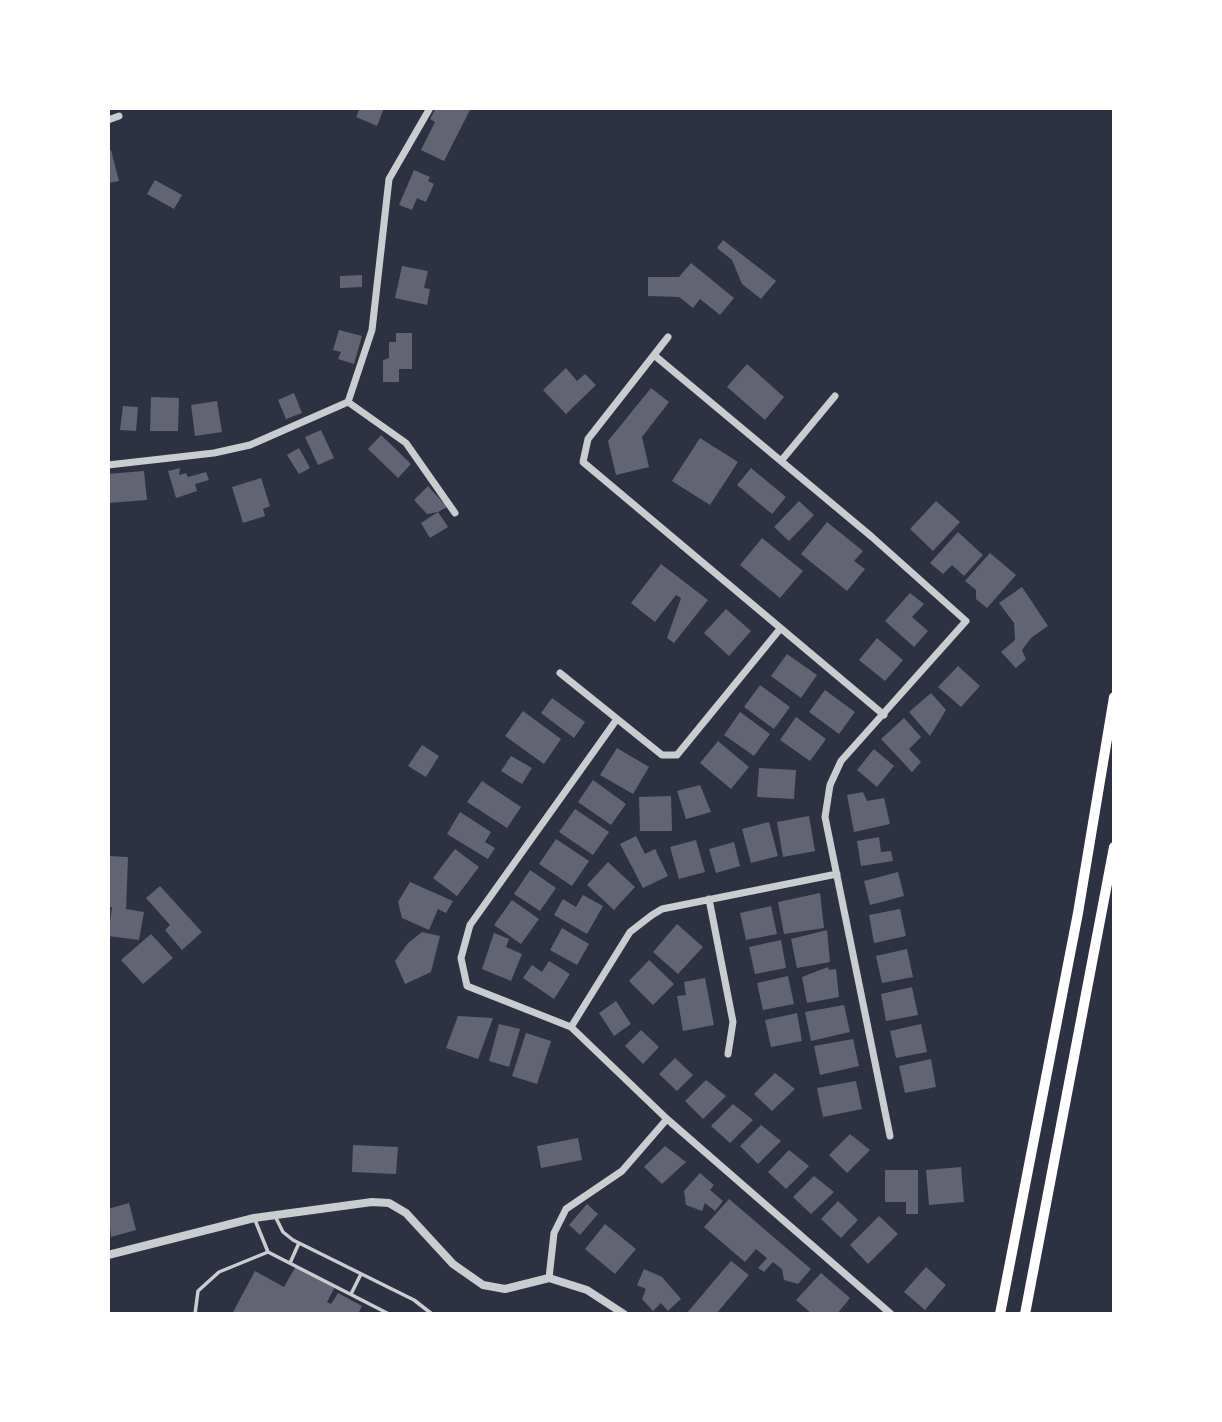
<!DOCTYPE html>
<style>
body{margin:0}
#map{position:relative;width:1222px;height:1422px;overflow:hidden;background:#2d3142;font-family:"Source Serif 4",serif}
canvas{display:block}
.frame{position:absolute;inset:0;border:110px solid #fff;pointer-events:none}
</style>
<div id="map">
<canvas width="1222" height="1422"></canvas>
<div class="frame"></div>
</div>
<script>
const ctx = document.querySelector('canvas').getContext('2d');
ctx.lineJoin = 'round';
function fillPath(path, color) {
  ctx.fillStyle = color;
  ctx.fill(path, 'evenodd');
}
function poly(rows) {
  const path = new Path2D();
  for (const r of rows) {
    path.moveTo(r[0], r[1]);
    for (let i = 2; i < r.length; i += 2) path.lineTo(r[i], r[i + 1]);
  }
  return path;
}
function strokePath(path, color, width, dash) {
  ctx.strokeStyle = color;
  ctx.lineWidth = width;
  ctx.lineCap = dash ? 'butt' : 'round';
  ctx.setLineDash(dash || []);
  ctx.stroke(path);
}
fillPath(poly([
 [360,108,384,108,377,126,356,117],
 [436,108,471,108,444,161,421,150,435,122,430,119],
 [108,150,111,150,119,181,108,183],
 [414,170,430,177,428,181,434,184,426,202,417,198,412,210,399,205],
 [155,180,182,195,174,209,147,194],
 [723,240,776,281,761,299,742,284,732,260,717,248],
 [691,263,734,298,720,315,700,299,693,308,679,297,648,296,648,277,679,277],
 [402,266,428,271,424,288,430,289,427,305,395,298],
 [362,275,362,287,340,288,340,276],
 [339,330,362,336,354,364,338,359,341,352,333,350],
 [396,333,412,333,412,369,399,369,399,382,383,382,383,360,389,358,389,342,396,342],
 [747,364,784,397,765,420,727,387],
 [566,368,577,381,585,374,596,385,566,414,543,390],
 [651,388,669,402,642,437,649,467,616,475,608,441],
 [294,393,302,413,286,419,278,400],
 [151,397,179,398,178,431,150,431],
 [217,401,222,432,195,436,191,405],
 [123,406,138,407,136,431,120,430],
 [321,430,334,458,318,465,305,437],
 [381,435,411,464,398,478,368,449],
 [700,438,738,462,710,505,672,481],
 [299,448,310,468,299,474,287,455],
 [180,468,179,475,186,473,188,477,206,472,209,480,195,484,197,491,176,498,168,471],
 [751,468,786,497,772,514,737,485],
 [144,471,147,500,108,503,108,474],
 [261,478,270,506,263,509,265,516,243,523,232,487],
 [428,486,447,507,438,512,448,527,430,538,421,523,438,512,427,514,414,500],
 [799,501,814,515,789,541,774,527],
 [936,501,960,522,933,551,910,529],
 [827,522,863,551,854,561,865,569,847,591,801,554],
 [958,532,983,555,964,576,952,565,943,574,930,563],
 [762,538,803,571,780,598,740,565],
 [990,553,1016,575,987,608,976,599,976,590,965,581],
 [661,564,708,600,674,643,667,638,681,598,676,595,655,622,631,603],
 [1022,587,1048,626,1031,638,1022,650,1026,659,1016,668,1001,652,1015,640,1014,623,999,603],
 [910,593,924,604,912,617,928,631,914,647,885,621],
 [726,609,751,631,729,656,704,633],
 [877,638,903,660,885,681,859,660],
 [787,654,817,675,801,698,771,676],
 [958,666,980,686,961,707,938,687],
 [760,685,790,707,774,729,744,707],
 [825,690,855,712,839,734,809,712],
 [931,693,946,710,930,736,909,712],
 [552,698,585,722,574,738,541,713],
 [523,711,561,739,544,764,505,736],
 [740,712,770,734,754,756,724,735],
 [796,717,826,739,810,761,780,740],
 [904,718,921,737,909,749,921,762,912,772,881,739],
 [718,741,749,767,731,789,700,763],
 [422,745,439,756,426,777,408,766],
 [617,748,649,767,633,794,600,775],
 [874,749,894,766,877,787,857,770],
 [511,756,532,768,522,784,501,771],
 [759,768,796,770,794,799,757,797],
 [593,780,626,804,611,825,578,802],
 [482,781,521,807,507,828,467,802],
 [700,785,711,812,686,819,677,791],
 [863,792,867,801,884,798,890,824,854,832,847,795],
 [671,796,672,831,640,831,639,797],
 [575,809,609,832,593,855,559,832],
 [460,812,491,832,485,842,495,848,488,859,447,834],
 [809,816,815,851,783,857,777,822],
 [769,822,778,856,751,863,742,829],
 [636,836,645,854,655,849,668,876,643,888,620,844],
 [879,837,881,852,891,851,893,861,861,866,857,841],
 [556,839,589,861,572,886,539,864],
 [696,840,705,872,679,879,670,847],
 [734,842,740,866,716,873,709,849],
 [455,849,479,867,457,896,433,878],
 [108,856,128,857,126,909,144,912,139,940,108,936,112,907,108,907],
 [608,862,635,887,614,910,587,885],
 [530,870,556,888,540,911,514,894],
 [898,872,904,896,870,905,864,881],
 [410,882,453,901,446,913,438,909,429,930,402,918,398,902],
 [160,886,202,932,182,950,165,930,170,925,146,898],
 [820,893,824,928,784,934,778,902],
 [583,895,603,906,587,934,554,915,563,899,576,907],
 [512,900,539,919,521,944,494,925],
 [771,906,777,934,746,940,740,913],
 [900,909,906,936,874,943,869,915],
 [677,924,703,947,678,974,653,952],
 [562,928,589,944,577,965,550,950],
 [827,930,830,962,797,968,791,939],
 [422,932,440,936,431,972,405,984,395,961,408,943],
 [494,933,509,939,506,947,522,954,511,981,482,969],
 [151,934,173,958,143,984,121,960],
 [781,940,786,968,755,974,749,947],
 [907,949,913,977,882,983,876,956],
 [649,960,674,984,653,1005,629,981],
 [549,961,570,974,554,999,523,978,532,965,542,972],
 [828,967,829,970,836,969,839,997,807,1003,802,977],
 [788,976,794,1004,763,1010,757,983],
 [705,978,714,1025,683,1031,677,996,686,995,684,982],
 [912,987,918,1015,886,1021,881,994],
 [616,1001,631,1024,614,1036,599,1013],
 [844,1005,850,1032,811,1041,805,1012],
 [797,1013,802,1041,771,1047,765,1020],
 [458,1016,493,1018,478,1059,446,1048],
 [499,1024,520,1029,509,1067,489,1061],
 [921,1024,927,1052,896,1058,890,1031],
 [641,1030,659,1047,643,1064,625,1046],
 [526,1033,551,1041,537,1084,512,1076],
 [853,1039,859,1066,820,1075,814,1046],
 [675,1058,693,1075,677,1091,659,1074],
 [931,1059,936,1087,905,1093,899,1066],
 [775,1073,795,1089,772,1111,754,1094],
 [706,1080,726,1096,703,1119,685,1101],
 [856,1081,862,1109,823,1117,817,1088],
 [733,1104,753,1120,730,1143,711,1126],
 [761,1125,781,1141,758,1164,740,1146],
 [850,1134,870,1150,847,1173,829,1155],
 [578,1138,582,1160,541,1168,537,1146],
 [353,1145,398,1147,396,1174,352,1172],
 [665,1146,686,1162,662,1184,644,1167],
 [789,1150,809,1166,786,1189,768,1172],
 [961,1167,964,1202,929,1205,926,1170],
 [885,1170,918,1170,918,1214,906,1214,906,1202,885,1202],
 [700,1173,714,1185,710,1190,723,1201,715,1211,705,1203,702,1211,686,1205,684,1191],
 [814,1176,834,1192,811,1214,793,1197],
 [729,1199,811,1269,798,1284,784,1280,782,1269,773,1262,764,1272,758,1268,767,1258,756,1249,745,1262,704,1227],
 [838,1201,858,1220,841,1238,821,1219],
 [129,1203,136,1230,111,1237,108,1209],
 [587,1204,598,1214,580,1235,569,1225],
 [879,1216,898,1234,868,1264,850,1245],
 [605,1224,636,1249,615,1274,585,1249],
 [731,1261,749,1275,716,1314,686,1314],
 [296,1266,335,1287,327,1302,331,1304,338,1293,362,1306,358,1314,232,1314,255,1271,284,1287],
 [926,1267,946,1285,925,1310,904,1292],
 [644,1269,662,1277,681,1299,668,1311,661,1303,653,1311,642,1299,646,1289,637,1285],
 [821,1273,850,1298,837,1314,812,1314,796,1300]
]), '#626471');
strokePath(poly([
 [276,1218,283,1232,293,1240,414,1300,432,1314],
 [255,1220,268,1252,389,1314],
 [290,1263,299,1243],
 [351,1294,361,1274],
 [195,1314,198,1291,219,1272,268,1252]
]), '#caccd0', 3.5);
strokePath(poly([
 [108,120,119,116],
 [668,337,588,439,583,462,884,715],
 [654,355,872,537,966,621,841,761,830,785,825,817,890,1136],
 [348,402,406,443,455,513],
 [781,461,835,396],
 [108,465,214,453,250,445,348,402,372,330,389,179,430,108],
 [560,673,662,755,677,755,780,629],
 [617,719,470,925,461,958,467,986,571,1027,667,1119,891,1314],
 [709,899,733,1022,728,1054],
 [571,1027,630,932,652,915,662,909,837,874],
 [549,1278,554,1233,566,1209,622,1171,667,1119]
]), '#caccd0', 7);
strokePath(poly([
 [108,1255,254,1218,372,1202,389,1203,406,1213,453,1264,483,1285,505,1289,549,1278,587,1290,624,1314]
]), '#caccd0', 8);
strokePath(poly([
 [1000,1314,1078,913,1114,697],
 [1025,1314,1114,847]
]), '#fff', 10);
</script>
